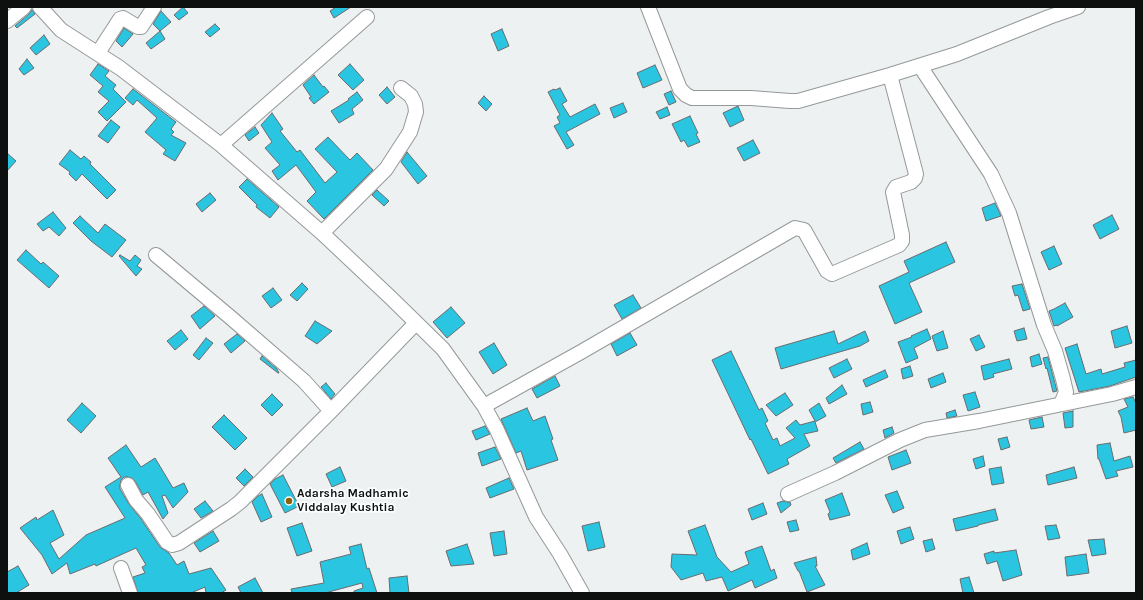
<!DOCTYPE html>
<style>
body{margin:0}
#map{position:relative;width:1143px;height:600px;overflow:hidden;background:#edf1f2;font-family:Karla,sans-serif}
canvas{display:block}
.frame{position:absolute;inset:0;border:8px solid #0e0f0f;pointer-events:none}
</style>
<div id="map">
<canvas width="1143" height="600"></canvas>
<div class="frame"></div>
</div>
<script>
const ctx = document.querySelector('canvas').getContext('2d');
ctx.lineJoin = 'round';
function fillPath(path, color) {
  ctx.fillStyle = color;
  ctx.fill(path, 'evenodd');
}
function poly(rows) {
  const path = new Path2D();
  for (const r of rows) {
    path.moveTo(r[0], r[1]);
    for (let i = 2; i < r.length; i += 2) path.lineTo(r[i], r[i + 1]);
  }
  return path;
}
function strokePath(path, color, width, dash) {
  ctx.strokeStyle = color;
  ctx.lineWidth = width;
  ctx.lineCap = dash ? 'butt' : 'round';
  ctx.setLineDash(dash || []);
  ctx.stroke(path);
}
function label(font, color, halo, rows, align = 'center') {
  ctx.font = font + ' Karla,sans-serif';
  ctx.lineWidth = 3.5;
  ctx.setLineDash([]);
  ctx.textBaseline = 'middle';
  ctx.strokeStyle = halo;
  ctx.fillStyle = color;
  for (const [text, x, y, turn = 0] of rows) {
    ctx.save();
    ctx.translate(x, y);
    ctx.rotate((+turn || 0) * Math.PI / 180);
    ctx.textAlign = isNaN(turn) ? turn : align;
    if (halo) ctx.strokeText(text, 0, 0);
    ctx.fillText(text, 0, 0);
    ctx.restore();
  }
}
const building = poly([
 [183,7,188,13,179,20,174,15,183,7],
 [336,7,351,7,334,18,330,11,336,7],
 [32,10,35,14,17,28,15,26,29,14,32,10],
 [161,11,171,22,160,31,153,24,161,11],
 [215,24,220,29,210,37,205,32,215,24],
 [124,28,133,34,122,47,116,41,124,28],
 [502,29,509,46,498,51,491,34,502,29],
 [160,31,165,39,151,49,146,43,160,31],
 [44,35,50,44,36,55,30,48,44,35],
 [27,59,34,68,24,75,19,69,27,59],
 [98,64,109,71,105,76,116,85,113,89,126,102,107,121,98,112,109,101,98,92,103,86,90,75,98,64],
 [350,64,364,80,353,90,338,75,350,64],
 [655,65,662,80,643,88,637,73,655,65],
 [314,75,323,87,324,86,329,92,314,104,309,98,311,97,303,85,314,75],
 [387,87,395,97,387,104,379,95,387,87],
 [560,88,567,101,562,104,570,117,595,104,600,114,566,132,574,145,567,149,554,126,560,123,557,117,560,115,548,92,554,89,555,90,560,88],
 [133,89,176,122,171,129,174,132,171,135,186,143,175,161,163,154,166,150,145,132,157,118,137,100,133,105,125,98,133,89],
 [671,91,676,102,669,105,664,94,671,91],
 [357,92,363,100,352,109,354,114,339,123,331,111,349,100,348,99,357,92],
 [484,96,492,104,486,111,478,103,484,96],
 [623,103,627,112,614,118,610,108,623,103],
 [738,106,744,120,730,127,723,113,738,106],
 [667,107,670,115,660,119,656,112,667,107],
 [272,113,283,129,280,131,297,152,300,150,325,183,337,172,315,149,328,137,350,160,357,153,373,170,324,219,307,201,316,192,296,165,278,180,272,171,280,165,265,148,272,142,261,125,272,113],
 [690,116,698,133,696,134,700,142,688,147,684,140,681,142,672,124,690,116],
 [111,120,120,127,108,143,98,136,111,120],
 [255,127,259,133,249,141,245,135,255,127],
 [753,140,760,153,744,161,737,148,753,140],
 [70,150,81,159,84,156,91,162,90,164,116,190,107,199,82,174,76,181,69,174,70,172,59,164,70,150],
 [407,152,427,176,418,184,401,162,407,152],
 [7,153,16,161,7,171,7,153],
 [247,179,279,207,270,218,256,207,257,205,239,187,247,179],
 [377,190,389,201,384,206,372,195,377,190],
 [210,193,216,200,202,212,196,204,210,193],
 [995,203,1001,216,986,221,982,208,995,203],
 [53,212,66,228,59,236,49,227,43,231,37,224,53,212],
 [1112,215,1119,229,1100,239,1093,225,1112,215],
 [80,216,98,233,105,224,126,240,112,257,91,241,73,223,80,216],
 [946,242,955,262,909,283,922,312,895,324,879,286,909,272,904,261,946,242],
 [1054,246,1062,264,1049,270,1041,252,1054,246],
 [26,250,41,264,43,262,59,276,49,288,17,260,26,250],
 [120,255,130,261,135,255,141,260,137,266,142,269,136,276,119,256,120,255],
 [302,283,308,289,297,301,290,295,302,283],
 [1022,284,1030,309,1023,311,1018,295,1015,296,1012,286,1022,284],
 [273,288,282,300,271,308,262,296,273,288],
 [633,295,641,308,622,319,614,305,633,295],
 [1065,303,1073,317,1057,326,1057,325,1054,326,1049,311,1054,309,1065,303],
 [204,306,215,316,200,329,191,316,204,306],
 [451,307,465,323,447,338,433,322,451,307],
 [315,321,332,331,317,344,305,336,315,321],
 [1127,326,1132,343,1115,348,1111,331,1127,326],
 [1024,328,1027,339,1017,341,1014,331,1024,328],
 [927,329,931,339,914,348,918,358,906,363,898,342,912,337,911,336,927,329],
 [181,330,188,339,175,350,167,341,181,330],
 [834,331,838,344,865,331,869,341,860,346,781,369,775,348,834,331],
 [943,331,948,348,937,351,932,336,943,331],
 [630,333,637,345,617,356,611,344,630,333],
 [237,334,245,341,231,353,224,344,237,334],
 [979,335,985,347,976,351,970,339,979,335],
 [206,338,213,343,199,360,193,355,206,338],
 [494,343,507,365,493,374,479,352,494,343],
 [1077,344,1086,374,1101,369,1102,374,1125,367,1124,363,1136,360,1136,377,1110,386,1079,392,1065,348,1077,344],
 [731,351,759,410,762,408,768,421,765,423,773,440,777,438,780,446,795,438,786,428,796,420,800,425,815,421,809,410,819,403,826,416,815,422,818,431,804,434,810,446,787,459,789,464,768,474,751,439,750,440,712,360,731,351],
 [1039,354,1042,364,1032,367,1030,357,1039,354],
 [262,356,277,369,279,373,278,373,260,359,262,356],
 [1048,357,1057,391,1053,392,1047,368,1046,369,1043,358,1048,357],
 [847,359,852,369,834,378,829,368,847,359],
 [1009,359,1012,369,993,374,994,377,984,380,981,366,1009,359],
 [910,366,913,376,903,379,901,369,910,366],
 [885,370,888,377,866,387,863,380,885,370],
 [943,373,946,382,931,388,928,379,943,373],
 [555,376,560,386,537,398,532,389,555,376],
 [326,383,335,394,331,399,321,387,326,383],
 [842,385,847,394,829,404,826,398,842,385],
 [975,392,980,407,968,411,963,395,975,392],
 [785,393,793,405,776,416,766,405,785,393],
 [272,394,283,405,272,416,261,405,272,394],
 [1133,397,1136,403,1136,430,1124,433,1121,417,1118,411,1128,407,1124,399,1133,397],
 [870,402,873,412,863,415,861,404,870,402],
 [82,403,96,416,81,433,67,420,82,403],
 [527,408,533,421,545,416,553,439,551,440,558,460,527,470,521,451,516,453,501,419,527,408],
 [955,410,957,416,947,418,946,413,955,410],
 [1073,411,1073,427,1065,428,1063,413,1073,411],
 [224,415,247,438,235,450,212,427,224,415],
 [1042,417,1044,427,1031,429,1029,420,1042,417],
 [485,426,490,434,476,440,472,431,485,426],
 [892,427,894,433,885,438,883,430,892,427],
 [1007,437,1010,447,1001,450,998,439,1007,437],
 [860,442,864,449,836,463,833,458,860,442],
 [1110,443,1114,461,1130,456,1133,467,1116,471,1118,476,1106,479,1099,459,1098,459,1097,445,1110,443],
 [126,445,141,467,155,458,173,488,184,483,188,492,173,508,165,495,162,496,168,513,163,519,148,492,143,495,135,481,132,478,128,477,124,477,121,480,120,485,120,489,129,504,141,519,160,547,169,553,177,565,184,561,189,574,211,568,226,590,221,593,206,593,205,587,191,593,138,593,133,577,145,573,142,567,146,565,136,548,96,566,95,564,70,574,67,563,52,574,42,555,20,528,36,517,37,520,53,510,64,535,50,543,59,559,86,535,125,518,105,487,121,477,108,458,126,445],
 [495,447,501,459,482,466,478,453,495,447],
 [906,450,911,463,892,470,888,457,906,450],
 [983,456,985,466,976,469,973,459,983,456],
 [340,467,346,481,332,487,326,474,340,467],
 [1001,467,1004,483,992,485,989,469,1001,467],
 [1074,467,1077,478,1048,485,1046,475,1074,467],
 [245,469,253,477,244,486,236,478,245,469],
 [283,475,299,506,285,513,270,484,275,479,283,475],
 [509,478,514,489,490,498,486,488,509,478],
 [897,491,904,508,893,513,885,495,897,491],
 [842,493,850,515,830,520,828,514,830,512,825,500,842,493],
 [262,494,272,517,261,522,252,502,258,496,262,494],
 [205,501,213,511,201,518,194,509,205,501],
 [783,501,787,502,790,502,791,505,781,513,777,503,783,501],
 [763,503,767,514,752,520,748,509,763,503],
 [995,509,998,520,978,525,978,526,956,531,953,519,995,509],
 [796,520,799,530,790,532,787,522,796,520],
 [599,522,605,547,588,551,582,526,599,522],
 [302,523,312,551,297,556,287,528,302,523],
 [705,525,717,557,731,572,749,564,745,552,762,546,771,571,774,569,777,578,755,588,752,580,728,591,722,577,706,581,703,573,681,580,671,567,672,554,697,555,688,531,705,525],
 [1056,525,1060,538,1048,540,1045,526,1056,525],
 [910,527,914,539,901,544,897,531,910,527],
 [213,531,219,541,200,552,194,543,213,531],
 [504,531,507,554,494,556,490,533,504,531],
 [932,539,935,549,926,552,923,541,932,539],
 [1104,539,1106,554,1092,556,1088,540,1104,539],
 [867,543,870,554,853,560,851,550,867,543],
 [361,544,367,569,369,568,377,593,354,593,354,591,363,588,362,583,325,593,292,593,291,589,324,583,320,562,351,554,349,547,361,544],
 [467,544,474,564,451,566,446,551,467,544],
 [1016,550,1022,575,1003,581,997,561,987,564,984,554,994,551,994,553,1016,550],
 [1086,554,1089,573,1067,576,1065,557,1086,554],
 [816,557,817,566,815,566,825,585,807,592,799,571,798,571,794,563,816,557],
 [18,566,29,585,16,593,7,593,7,572,18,566],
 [407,576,409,593,390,593,389,578,407,576],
 [969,577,974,593,963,593,960,579,969,577],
 [255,578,263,593,241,593,238,587,255,578]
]);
fillPath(building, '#29c5e1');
strokePath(building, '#696c6d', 1);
const minor = poly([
 [40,7,61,30,120,68,221,145,322,233,391,298,443,349,484,406,497,430,536,517,560,554,582,593],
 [648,7,680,89,686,95,692,98,751,98,790,101,798,101,890,75,957,54,1049,17,1078,7],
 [7,21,24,7],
 [98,53,120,19,123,18,138,27,141,27,154,7],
 [920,66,991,174,1009,213,1044,325,1055,351,1063,379,1066,392,1061,404],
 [221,145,367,17],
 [322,233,386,169,410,132,416,112,415,104,411,96,401,88],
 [156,255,230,317,304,381,331,411],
 [484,406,581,352,795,228,804,230,827,271,832,274,899,245,902,241,902,235,893,192,896,187,911,182,915,178,916,174,890,75],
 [128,485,136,500,148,514,167,542,172,545,179,543,231,509,240,502,331,411,416,323],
 [788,494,835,473,900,440,925,430,979,421,1112,394,1136,387],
 [121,568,130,593]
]);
strokePath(minor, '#959999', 16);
strokePath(minor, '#fff', 14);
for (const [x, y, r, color] of [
 [289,501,4,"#8d6107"]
]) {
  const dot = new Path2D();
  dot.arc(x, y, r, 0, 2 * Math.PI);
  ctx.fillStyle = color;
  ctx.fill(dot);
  strokePath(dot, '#fbfeff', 1.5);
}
label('bold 12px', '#0e0f0f', '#fbfeff', [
 ["Adarsha Madhamic",297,494],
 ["Viddalay Kushtia",297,508]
], 'left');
</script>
